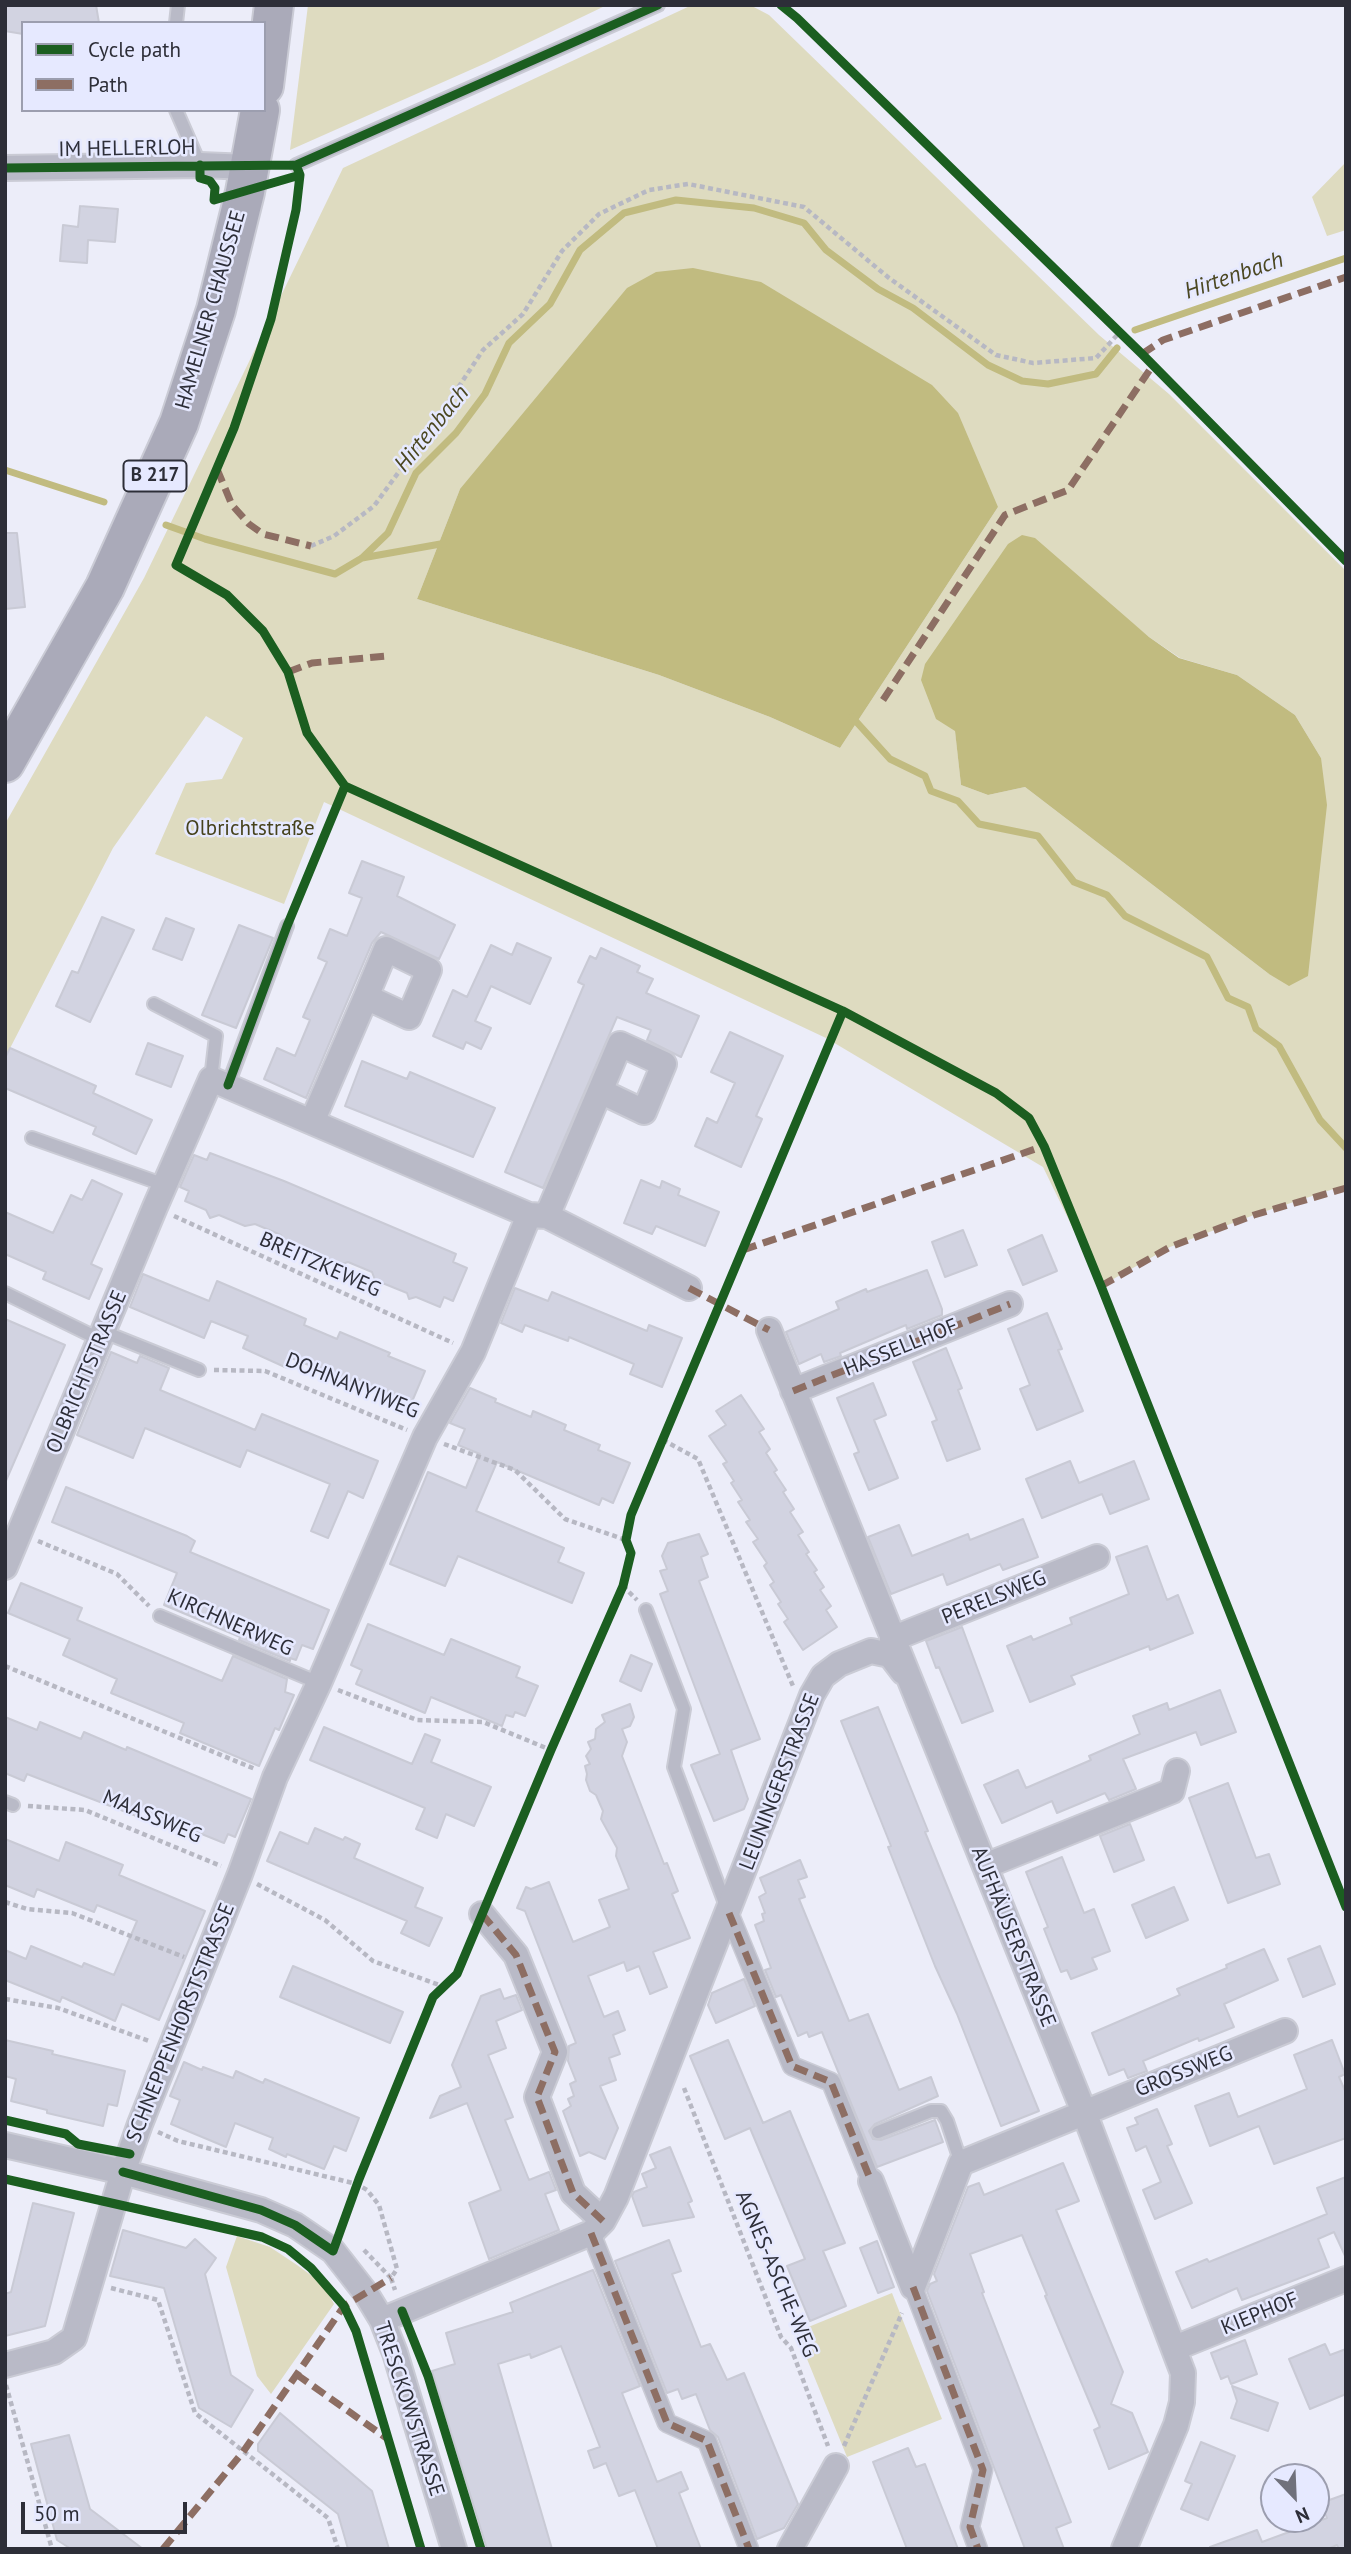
<!DOCTYPE html>
<meta charset="utf-8">
<style>
body{margin:0}
#map{position:relative;width:1351px;height:2554px;overflow:hidden;background:#ecedf9;font-family:"PT Sans",sans-serif}
canvas{display:block}
.frame{position:absolute;inset:0;border:7px solid #2d2e38;pointer-events:none}
.legend{position:absolute;left:21px;top:21px;width:245px;height:91px;box-sizing:border-box;background:#e6e9ff;border:2px solid #9c9eaf;margin:0;padding:9px 12px;list-style:none;font-size:21px;color:#2d2e38}
.legend li{display:flex;align-items:center;gap:14px;height:35px}
.legend b{width:35px;border:2px solid #9c9eaf}
.north{position:absolute;left:1260px;top:2463px;width:70px;height:70px;box-sizing:border-box;background:#e6e9ff;border:2px solid #9c9eaf;border-radius:50%;rotate:157deg;font-size:19px;font-weight:700;line-height:28px;text-align:center;color:#2d2e38}
.north::after{content:'';display:block;margin:auto;width:24px;height:32px;background:#70717c;clip-path:polygon(50% 0,100% 100%,50% 72%,0 100%)}
.scale{position:absolute;left:21px;top:2502px;width:166px;height:32px;box-sizing:border-box;border:4px solid #2d2e38;border-top:0;padding-left:9px;font-size:21px;line-height:24px;white-space:nowrap;color:#2d2e38;-webkit-text-stroke:5px #e6e9ff;paint-order:stroke}
</style>
<div id="map">
<canvas width="1351" height="2554"></canvas>
<div class="frame"></div>
<ul class="legend">
<li><b style="height:9px;background:#1b5e20"></b>Cycle path</li>
<li><b style="height:9px;background:#8d6e63"></b>Path</li>
</ul>
<div class="north">N</div>
<div class="scale">50 m</div>
</div>
<script>
const ctx = document.querySelector('canvas').getContext('2d');
ctx.lineJoin = 'round';
function fillPath(path, color) {
  ctx.fillStyle = color;
  ctx.fill(path, 'evenodd');
}
function poly(rows) {
  const path = new Path2D();
  for (const r of rows) {
    path.moveTo(r[0], r[1]);
    for (let i = 2; i < r.length; i += 2) path.lineTo(r[i], r[i + 1]);
  }
  return path;
}
function strokePath(path, color, width, dash) {
  ctx.strokeStyle = color;
  ctx.lineWidth = width;
  ctx.lineCap = dash ? 'butt' : 'round';
  ctx.setLineDash(dash || []);
  ctx.stroke(path);
}
function label(font, color, halo, rows, align = 'center') {
  ctx.font = font + ' "PT Sans",sans-serif';
  ctx.lineWidth = 5;
  ctx.setLineDash([]);
  ctx.textBaseline = 'middle';
  ctx.strokeStyle = halo;
  ctx.fillStyle = color;
  for (const [text, x, y, turn = 0] of rows) {
    ctx.save();
    ctx.translate(x, y);
    ctx.rotate((+turn || 0) * Math.PI / 180);
    ctx.textAlign = isNaN(turn) ? turn : align;
    if (halo) ctx.strokeText(text, 0, 0);
    ctx.fillText(text, 0, 0);
    ctx.restore();
  }
}
fillPath(poly([
 [308,5,607,5,486,63,290,150],
 [692,5,750,5,769,15,1099,335,1169,394,1346,571,1346,1185,1254,1215,1170,1247,1101,1286,1043,1167,826,1038,324,802,284,904,155,854,186,783,222,779,243,738,206,716,113,848,5,1058,5,824,144,578,343,168],
 [460,489,998,507,840,748,770,717,659,675,417,599],
 [1099,596,1149,637,1180,658,1237,675,1295,715,1321,758,1269,974,1025,787,988,795,961,785,955,730],
 [1346,162,1346,230,1327,236,1312,197],
 [237,2236,270,2247,297,2265,323,2284,334,2304,271,2394,257,2376,226,2267],
 [892,2293,942,2419,847,2457,796,2332]
]), '#dedbc0');
fillPath(poly([
 [693,268,761,282,932,385,958,413,998,507,840,748,770,717,659,675,417,599,460,489,627,288,656,272],
 [1022,535,1035,538,1149,637,1179,658,1237,675,1295,715,1321,758,1327,805,1308,976,1289,986,1269,974,1025,787,988,795,961,785,955,731,936,719,921,680,925,664,1008,544]
]), '#c1bb80');
strokePath(poly([
 [1135,330,1346,258],
 [5,470,104,502],
 [166,525,205,539,335,574,362,558,388,533,416,473,456,433,485,394,509,343,550,304,580,250,624,213,676,200,754,208,804,223,826,250,878,289,913,308,988,365,1022,381,1048,384,1096,374,1117,348],
 [362,558,446,543],
 [852,717,890,759,925,776,931,791,958,801,979,824,1038,836,1074,882,1107,895,1125,916,1207,957,1228,998,1248,1007,1256,1029,1279,1046,1320,1120,1346,1148]
]), '#c1bb80', 7);
const building = poly([
 [5,5,96,5,99,23,23,23,23,34,5,31,5,5],
 [80,206,118,209,115,242,88,240,87,263,60,261,63,225,78,227,80,206],
 [5,533,17,533,25,607,5,609,5,533],
 [362,861,404,877,397,896,455,925,439,959,381,932,372,943,306,1098,264,1079,277,1048,295,1056,310,1020,303,1017,327,962,318,958,330,929,347,936,362,898,349,893,362,861],
 [102,917,134,930,90,1022,56,1006,72,971,78,973,102,917],
 [166,918,194,929,182,960,153,949,166,918],
 [239,925,273,938,236,1028,202,1015,239,925],
 [517,943,551,958,530,1004,491,986,475,1021,491,1028,481,1049,466,1042,463,1049,433,1036,453,990,467,997,491,945,512,955,517,943],
 [601,948,640,966,637,972,653,979,646,993,699,1016,681,1057,647,1040,651,1030,617,1017,543,1188,505,1172,584,985,578,982,590,956,596,959,601,948],
 [730,1032,783,1056,756,1116,762,1119,741,1167,695,1146,707,1118,717,1123,735,1083,711,1072,730,1032],
 [148,1043,183,1056,171,1087,136,1074,148,1043],
 [10,1048,96,1086,93,1093,152,1120,136,1154,93,1134,96,1127,5,1088,5,1058,10,1048],
 [362,1061,407,1079,410,1072,495,1108,473,1157,345,1106,362,1061],
 [210,1153,284,1181,456,1254,453,1262,467,1268,453,1301,444,1297,440,1307,416,1297,409,1299,407,1293,375,1280,372,1272,348,1262,339,1265,286,1242,281,1235,255,1224,245,1226,219,1215,210,1218,206,1210,185,1201,189,1191,180,1187,194,1155,207,1160,210,1153],
 [92,1180,122,1194,91,1264,102,1269,89,1299,43,1279,46,1272,5,1254,5,1212,53,1233,71,1195,82,1200,92,1180],
 [641,1180,660,1188,662,1181,680,1189,678,1195,719,1212,705,1246,656,1226,652,1234,624,1223,641,1180],
 [963,1230,977,1265,945,1277,932,1242,963,1230],
 [1042,1235,1057,1271,1023,1285,1008,1250,1042,1235],
 [927,1270,942,1309,942,1315,907,1329,906,1325,840,1353,841,1356,824,1362,821,1354,799,1364,786,1332,839,1309,836,1302,866,1289,867,1292,927,1270],
 [143,1274,209,1301,217,1281,306,1319,304,1325,337,1339,340,1332,390,1353,388,1356,425,1371,411,1404,372,1388,359,1379,357,1384,291,1358,287,1368,243,1348,248,1336,211,1321,204,1338,130,1307,143,1274],
 [515,1288,548,1301,552,1292,647,1331,649,1325,682,1338,662,1387,630,1374,634,1364,569,1337,568,1341,525,1325,522,1332,501,1323,515,1288],
 [1047,1313,1062,1349,1058,1350,1083,1411,1037,1430,1020,1389,1030,1385,1008,1329,1047,1313],
 [5,1319,65,1345,5,1483,5,1319],
 [946,1348,962,1388,958,1390,980,1449,947,1461,932,1422,937,1420,913,1362,946,1348],
 [111,1352,137,1363,140,1356,169,1368,160,1390,239,1423,255,1430,262,1414,378,1461,363,1498,348,1491,328,1538,311,1531,330,1484,313,1477,247,1450,240,1467,145,1428,133,1458,77,1435,111,1352],
 [873,1383,886,1415,874,1420,898,1478,869,1490,854,1454,859,1452,837,1398,873,1383],
 [470,1388,496,1399,495,1402,531,1417,533,1411,566,1425,564,1430,600,1445,598,1450,630,1463,613,1503,602,1498,599,1505,497,1462,476,1511,564,1548,558,1562,584,1573,572,1603,458,1556,445,1586,390,1564,428,1472,466,1488,480,1454,458,1445,465,1429,450,1423,470,1388],
 [741,1395,764,1429,759,1432,770,1449,766,1453,777,1470,774,1472,786,1490,783,1492,794,1509,790,1512,803,1532,798,1535,809,1552,806,1554,817,1570,814,1572,824,1587,820,1590,831,1606,826,1610,837,1627,803,1650,784,1622,788,1619,778,1604,781,1602,770,1585,774,1582,764,1566,767,1563,753,1542,758,1539,746,1522,750,1520,738,1502,742,1500,731,1483,734,1481,723,1464,727,1462,709,1436,726,1425,716,1411,741,1395],
 [1070,1461,1079,1483,1134,1461,1149,1499,1110,1514,1102,1494,1042,1518,1026,1479,1070,1461],
 [66,1487,187,1536,195,1541,190,1552,329,1610,313,1649,302,1645,296,1660,290,1658,290,1661,239,1640,240,1637,164,1605,177,1573,52,1522,66,1487],
 [1023,1519,1038,1557,1003,1570,1000,1564,947,1585,943,1574,891,1594,868,1537,899,1525,912,1556,968,1534,970,1540,1023,1519],
 [699,1534,708,1554,701,1557,708,1577,699,1581,760,1739,731,1750,748,1799,744,1809,714,1821,691,1765,720,1754,660,1594,668,1591,660,1571,667,1569,662,1556,668,1543,699,1534],
 [1147,1546,1167,1600,1178,1595,1193,1633,1150,1650,1149,1646,1071,1676,1075,1684,1030,1702,1007,1646,1031,1636,1033,1640,1072,1624,1070,1618,1129,1594,1116,1557,1147,1546],
 [21,1583,82,1608,77,1620,222,1681,233,1656,287,1679,285,1692,294,1695,279,1730,275,1728,259,1766,180,1733,184,1723,111,1693,117,1679,63,1655,70,1639,8,1613,21,1583],
 [368,1624,444,1655,451,1639,520,1667,516,1677,538,1686,525,1716,515,1712,513,1717,506,1715,502,1726,431,1697,425,1713,356,1684,362,1670,351,1665,368,1624],
 [962,1627,993,1711,962,1723,939,1667,936,1668,926,1641,962,1627],
 [631,1655,652,1664,641,1691,620,1681,631,1655],
 [1220,1690,1236,1732,1201,1745,1196,1732,1123,1759,1136,1789,1109,1800,1105,1793,1057,1813,1052,1801,1002,1823,984,1785,1018,1770,1026,1788,1091,1760,1089,1756,1140,1734,1133,1716,1167,1703,1169,1710,1220,1690],
 [630,1704,634,1717,630,1726,622,1729,627,1742,622,1756,664,1864,667,1863,678,1891,672,1894,690,1938,653,1952,667,1987,650,1994,639,1966,627,1971,624,1962,588,1976,604,2017,618,2011,625,2030,613,2035,620,2054,609,2058,616,2080,600,2086,618,2128,605,2159,589,2152,580,2156,563,2111,571,2106,568,2099,574,2096,570,2084,576,2081,568,2061,569,2046,576,2043,525,1911,517,1908,526,1887,531,1889,549,1882,573,1942,610,1927,599,1900,629,1889,616,1856,617,1848,601,1819,603,1811,596,1795,590,1791,586,1780,587,1774,585,1766,590,1764,586,1756,591,1749,588,1742,595,1739,596,1729,605,1722,602,1715,630,1704],
 [878,1707,928,1831,925,1832,932,1849,1039,2111,1001,2126,957,2014,935,1966,888,1847,891,1846,841,1721,878,1707],
 [5,1717,37,1730,40,1722,81,1739,84,1732,126,1750,127,1747,251,1799,235,1837,228,1834,224,1843,142,1810,139,1817,27,1774,24,1781,5,1773,5,1717],
 [324,1727,412,1764,425,1734,440,1740,431,1762,491,1787,474,1826,446,1814,437,1838,416,1829,425,1808,310,1760,324,1727],
 [1228,1783,1256,1858,1269,1854,1280,1884,1228,1903,1189,1798,1228,1783],
 [1130,1824,1144,1860,1114,1872,1100,1836,1130,1824],
 [315,1828,343,1840,345,1837,360,1844,354,1858,423,1888,415,1907,442,1918,429,1946,401,1933,407,1921,267,1861,280,1832,308,1844,315,1828],
 [5,1839,59,1861,66,1842,123,1865,119,1875,205,1911,159,2020,122,2004,115,2021,62,1997,60,2002,5,1980,5,1950,26,1959,31,1946,82,1967,84,1963,114,1975,137,1921,97,1905,94,1912,37,1889,34,1897,5,1885,5,1839],
 [1062,1857,1084,1913,1094,1909,1110,1951,1092,1958,1097,1969,1071,1979,1067,1970,1061,1972,1044,1929,1048,1927,1026,1872,1062,1857],
 [800,1860,807,1877,798,1880,805,1897,799,1899,849,2021,868,2014,899,2090,931,2077,938,2096,875,2124,869,2131,873,2139,881,2140,935,2120,943,2142,877,2167,822,2032,809,2037,807,2032,798,2036,781,1995,776,1997,765,1970,771,1968,755,1925,764,1921,762,1914,765,1913,759,1897,766,1893,760,1878,800,1860],
 [1174,1887,1188,1920,1146,1938,1132,1905,1174,1887],
 [1320,1946,1335,1984,1303,1997,1288,1959,1320,1946],
 [1264,1949,1278,1980,1224,2004,1234,2027,1199,2041,1198,2038,1143,2061,1147,2071,1128,2078,1124,2069,1109,2075,1092,2033,1180,1995,1177,1989,1227,1968,1226,1965,1264,1949],
 [293,1966,403,2012,390,2043,280,1997,293,1966],
 [744,1979,755,2006,716,2023,708,2005,712,1993,744,1979],
 [500,1989,504,1999,516,1995,522,2010,496,2021,506,2048,488,2055,513,2117,505,2120,529,2180,549,2172,556,2190,545,2194,559,2230,489,2259,469,2203,501,2190,467,2103,430,2118,440,2096,461,2087,452,2065,481,1996,500,1989],
 [5,2040,53,2051,52,2054,125,2071,117,2106,108,2104,103,2126,47,2113,47,2110,11,2101,16,2079,5,2076,5,2040],
 [728,2040,763,2123,790,2111,845,2243,823,2251,846,2306,810,2321,787,2266,805,2259,750,2128,725,2139,690,2056,728,2040],
 [1332,2040,1345,2074,1339,2077,1346,2093,1346,2138,1274,2164,1259,2126,1210,2146,1195,2106,1229,2093,1238,2117,1307,2089,1294,2055,1332,2040],
 [184,2062,202,2070,203,2067,233,2078,236,2071,263,2083,265,2079,359,2118,346,2151,334,2146,324,2169,287,2154,286,2157,269,2149,273,2138,235,2123,226,2147,171,2124,180,2100,170,2096,184,2062],
 [1157,2109,1172,2144,1167,2146,1192,2203,1155,2219,1143,2190,1161,2182,1146,2146,1136,2151,1127,2128,1138,2124,1135,2118,1157,2109],
 [670,2147,692,2201,688,2203,694,2217,643,2226,632,2196,634,2192,647,2187,642,2174,656,2168,650,2155,670,2147],
 [1063,2163,1079,2201,1056,2210,1123,2372,1111,2404,1132,2413,1148,2452,1109,2469,1094,2430,1100,2427,1045,2296,1047,2295,1022,2235,970,2254,984,2292,982,2293,1071,2522,1056,2528,1064,2549,1025,2549,927,2291,930,2284,937,2281,934,2274,968,2187,979,2183,984,2195,1063,2163],
 [1346,2177,1346,2258,1334,2232,1318,2239,1329,2267,1242,2300,1237,2288,1192,2308,1176,2272,1207,2259,1209,2262,1327,2214,1317,2188,1346,2177],
 [33,2203,74,2213,45,2326,5,2336,5,2294,11,2292,33,2203],
 [123,2230,186,2248,195,2239,216,2258,205,2274,231,2375,253,2390,231,2427,199,2408,164,2288,110,2276,123,2230],
 [669,2240,681,2271,672,2274,701,2347,710,2344,727,2380,744,2373,798,2504,784,2528,757,2539,718,2437,710,2430,696,2394,682,2399,678,2389,667,2393,615,2261,669,2240],
 [877,2241,894,2287,878,2293,860,2248,877,2241],
 [593,2270,640,2386,622,2393,657,2482,681,2472,688,2489,679,2493,701,2549,658,2549,635,2490,619,2496,606,2463,594,2468,588,2451,600,2447,561,2346,531,2358,530,2354,498,2364,552,2549,487,2549,432,2371,455,2364,446,2333,513,2312,510,2303,593,2270],
 [1245,2340,1257,2374,1231,2384,1228,2376,1221,2379,1211,2353,1245,2340],
 [1325,2344,1330,2355,1346,2349,1346,2394,1310,2409,1289,2359,1325,2344],
 [1232,2386,1278,2403,1268,2431,1231,2418,1237,2401,1232,2386],
 [280,2413,372,2491,389,2549,348,2549,338,2514,258,2451,258,2444,280,2413],
 [69,2435,90,2509,143,2549,71,2549,57,2540,31,2444,69,2435],
 [1201,2442,1235,2456,1208,2520,1181,2509,1192,2484,1185,2481,1201,2442],
 [908,2448,916,2467,925,2464,958,2549,907,2549,873,2462,908,2448],
 [1346,2494,1346,2549,1339,2549,1337,2545,1328,2549,1211,2549,1210,2547,1257,2530,1262,2542,1327,2518,1321,2503,1346,2494]
]);
fillPath(building, '#d2d3e1');
strokePath(building, '#c9cad5', 2);
const service = poly([
 [176,23,178,5],
 [176,110,200,165],
 [296,165,658,5],
 [154,1004,216,1036,211,1079],
 [228,1085,287,926],
 [32,1138,165,1185],
 [5,1293,101,1340],
 [104,1332,199,1370],
 [646,1610,684,1709,674,1767,726,1906],
 [160,1616,319,1683],
 [5,1802,13,1805],
 [878,2132,931,2111,941,2111,947,2121,961,2163]
]);
const pedestrian = poly([
 [729,1913,792,2066,831,2082,871,2181],
 [591,2233,667,2423,707,2441,749,2549],
 [913,2287,983,2470,970,2527,978,2549]
]);
const minor = poly([
 [5,168,200,165,249,167],
 [312,1122,366,997,386,949,429,970,409,1017,366,997],
 [547,1216,620,1044,664,1064,644,1112,600,1091],
 [769,1330,1084,2112,1183,2373,1182,2402,1176,2425,1124,2549],
 [793,1391,1010,1304],
 [5,1567,155,1207,211,1079,529,1215,547,1216,689,1288],
 [892,1639,1097,1557],
 [985,1866,1172,1791,1177,1771],
 [482,1914,516,1955,555,2052,537,2097,573,2193,603,2221],
 [5,2145,123,2172,261,2210,295,2225,333,2251,365,2292,382,2320,395,2353,454,2549],
 [871,2181,913,2287,961,2163,1285,2031],
 [382,2320,591,2233,603,2221,616,2197,812,1695,823,1676,839,1664,871,1651,890,1655,903,1672],
 [1175,2348,1346,2279],
 [5,2365,54,2352,74,2338,123,2172,140,2124,240,1874,275,1777,319,1683,425,1437,473,1352,529,1215],
 [790,2549,836,2466]
]);
const primary = poly([
 [264,86,274,5],
 [5,763,105,587,179,423,216,310,245,192,260,110]
]);
strokePath(service, '#cacbd5', 16);
strokePath(pedestrian, '#cacbd5', 21);
strokePath(minor, '#cacbd5', 28);
strokePath(primary, '#cacbd5', 42);
strokePath(poly([
 [311,546,334,536,374,506,438,418,483,350,523,314,562,251,599,214,649,190,688,184,804,207,889,278,996,355,1033,363,1096,358,1119,333],
 [174,1216,453,1343],
 [214,1370,265,1371,407,1430],
 [663,1440,698,1459,793,1686],
 [444,1444,515,1470,565,1519,626,1540],
 [38,1541,117,1574,149,1606],
 [623,1586,637,1600],
 [5,1666,255,1769],
 [338,1690,417,1720,483,1722,551,1750],
 [28,1806,85,1810,221,1866],
 [257,1884,325,1920,373,1961,442,1986],
 [5,1902,27,1909,72,1913,184,1957],
 [5,1999,58,2008,149,2041],
 [684,2088,781,2337,791,2348,828,2446],
 [158,2132,178,2141,357,2184,367,2190,379,2205,397,2269,391,2278,395,2290],
 [364,2250,391,2278],
 [111,2288,158,2300,195,2413,328,2518,338,2549],
 [6,2385,52,2549],
 [844,2446,902,2313]
]), '#b7b8c3', 4.5, [5, 3.5]);
strokePath(service, '#b9bac7', 12);
strokePath(pedestrian, '#b9bac7', 18);
strokePath(minor, '#b9bac7', 24);
strokePath(primary, '#aaaab9', 38);
strokePath(poly([
 [1142,354,1163,340,1346,277],
 [217,469,232,505,249,524,263,534,311,546],
 [288,672,312,663,387,656],
 [883,700,1005,515,1068,490,1153,365],
 [743,1250,1044,1146],
 [1101,1286,1170,1247,1254,1215,1346,1188],
 [689,1288,769,1330],
 [793,1391,1010,1304],
 [729,1913,792,2066,831,2082,871,2181],
 [482,1914,516,1955,555,2052,537,2097,573,2193,603,2221],
 [591,2233,667,2423,707,2441,749,2549],
 [913,2287,983,2470,970,2527,978,2549],
 [296,2374,389,2440],
 [163,2549,243,2452,344,2306,391,2278]
]), '#8d6e63', 7, [14, 7]);
strokePath(poly([
 [781,5,797,18,1142,354,1346,561],
 [200,165,200,178,210,181,215,188,214,200,300,175],
 [296,165,300,175,296,210,271,319,234,428,176,565,227,595,263,631,288,672,307,733,345,786,843,1011,996,1093,1029,1118,1044,1146,1101,1286,1346,1907],
 [5,168,296,165,658,5],
 [228,1085,287,926,345,786],
 [5,2120,66,2134,78,2144,130,2154],
 [123,2172,261,2210,295,2225,333,2251,359,2179,433,1997,457,1974,551,1750,623,1586,631,1553,626,1540,631,1515,843,1011],
 [5,2179,262,2237,288,2249,311,2268,344,2306,356,2331,421,2549],
 [402,2311,428,2376,481,2549]
]), '#1b5e20', 9);
for (const [x, y, w] of [
 [155,476,63]
]) {
  const box = new Path2D();
  box.roundRect(x - w / 2, y - 15.5, w, 31, 5);
  ctx.fillStyle = '#e6e9ff';
  ctx.fill(box);
  strokePath(box, '#2d2e38', 2);
}
label('bold 19px', '#2d2e38', null, [
 ["B 217",155,476]
]);
label('21px', '#2d2e38', '#e6e9ff', [
 ["IM HELLERLOH",127,149,-1],
 ["HAMELNER CHAUSSEE",211,310,-74],
 ["BREITZKEWEG",320,1265,24],
 ["HASSELLHOF",901,1348,-22],
 ["OLBRICHTSTRASSE",87,1372,-67],
 ["DOHNANYIWEG",352,1386,22],
 ["PERELSWEG",994,1598,-22],
 ["KIRCHNERWEG",230,1623,24],
 ["LEUNINGERSTRASSE",780,1782,-69],
 ["MAASSWEG",152,1817,23],
 ["AUFHÄUSERSTRASSE",1013,1937,68],
 ["SCHNEPPENHORSTSTRASSE",181,2023,-68],
 ["GROSSWEG",1184,2072,-22],
 ["AGNES-ASCHE-WEG",776,2274,67],
 ["KIEPHOF",1260,2314,-22],
 ["TRESCKOWSTRASSE",409,2409,72]
]);
label('21px', '#46421c', '#e6e9ff', [
 ["Olbrichtstraße",250,829]
]);
label('italic 23px', '#4b4721', '#e6e9ff', [
 ["Hirtenbach",1234,276,-19],
 ["Hirtenbach",432,429,-51]
]);
</script>
